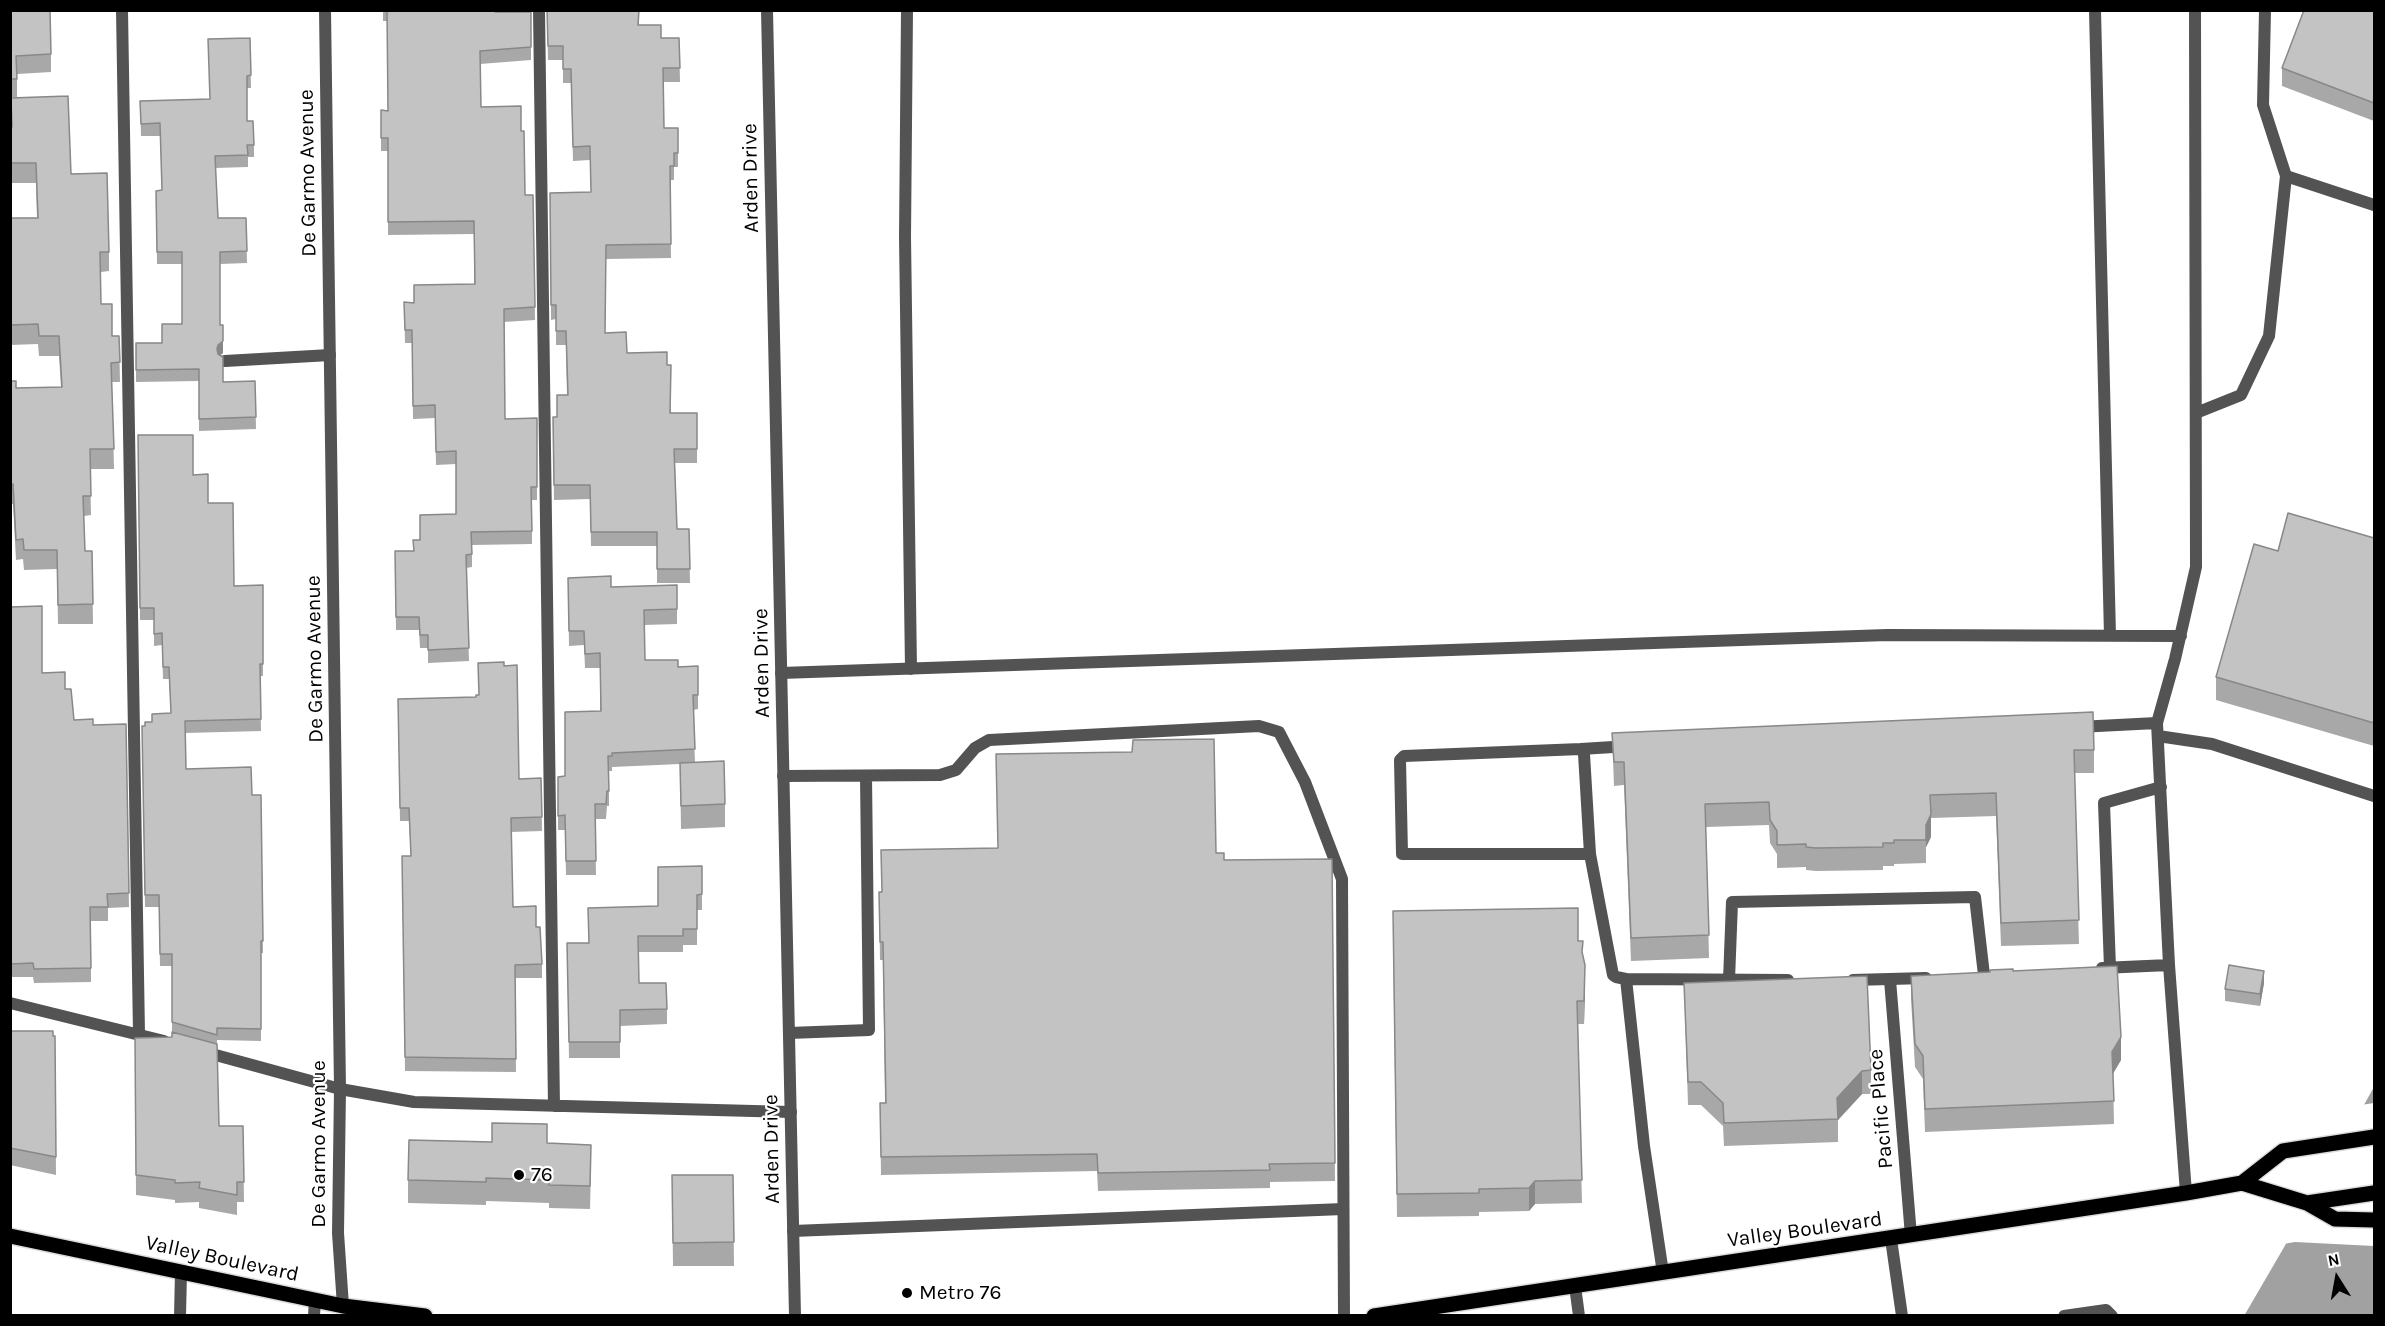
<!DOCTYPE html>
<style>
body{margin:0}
#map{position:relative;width:2385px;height:1326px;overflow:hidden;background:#fff;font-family:Karla,sans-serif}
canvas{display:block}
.frame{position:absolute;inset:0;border:12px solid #000;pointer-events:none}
.north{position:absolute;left:2307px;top:1248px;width:60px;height:60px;-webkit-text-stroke:4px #fff;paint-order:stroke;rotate:349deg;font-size:16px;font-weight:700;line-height:24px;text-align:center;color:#000}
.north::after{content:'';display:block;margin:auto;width:21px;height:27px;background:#000;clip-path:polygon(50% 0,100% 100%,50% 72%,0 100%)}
</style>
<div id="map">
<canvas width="2385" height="1326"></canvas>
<div class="frame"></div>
<div class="north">N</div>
</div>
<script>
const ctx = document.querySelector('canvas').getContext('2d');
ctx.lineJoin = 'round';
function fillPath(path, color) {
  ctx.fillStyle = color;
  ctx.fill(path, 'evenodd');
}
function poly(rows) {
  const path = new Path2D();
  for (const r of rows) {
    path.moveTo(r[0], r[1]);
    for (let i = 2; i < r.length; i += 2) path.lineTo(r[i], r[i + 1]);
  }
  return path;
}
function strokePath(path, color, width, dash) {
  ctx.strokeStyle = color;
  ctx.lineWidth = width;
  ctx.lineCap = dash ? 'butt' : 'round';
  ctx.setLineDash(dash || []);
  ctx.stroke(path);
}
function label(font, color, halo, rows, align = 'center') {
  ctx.font = font + ' Karla,sans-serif';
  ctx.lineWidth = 4.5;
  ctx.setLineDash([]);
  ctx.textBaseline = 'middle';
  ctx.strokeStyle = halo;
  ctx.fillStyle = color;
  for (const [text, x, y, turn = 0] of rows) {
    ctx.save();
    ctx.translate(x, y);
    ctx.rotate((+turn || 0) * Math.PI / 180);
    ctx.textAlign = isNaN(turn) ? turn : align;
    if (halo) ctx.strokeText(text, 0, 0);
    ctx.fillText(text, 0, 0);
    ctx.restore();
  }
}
fillPath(poly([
 [2374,1087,2374,1315,2244,1316,2283,1249]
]), '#a1a1a1');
fillPath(poly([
 [2374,1103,2374,1246,2295,1242,2283,1244,2361,1105]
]), '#fff');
const primary = poly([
 [2242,1183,2307,1203,2374,1193],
 [2307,1203,2335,1219,2374,1220],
 [10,1236,343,1306,425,1316],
 [1374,1316,2186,1193,2242,1183,2283,1151,2374,1137]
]);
strokePath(primary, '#dbdbdb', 18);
strokePath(poly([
 [122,10,139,1034],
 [539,10,554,1106],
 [907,10,905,237,911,669],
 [2095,10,2110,636],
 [2265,10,2263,105,2286,176],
 [225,361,330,355],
 [2196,413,2241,395,2269,336,2286,176,2374,205],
 [781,673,1887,635,2181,636],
 [2078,727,2157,723],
 [2158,736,2212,744,2374,796],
 [1581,749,1629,746],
 [783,776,940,775,956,770,975,748,989,740,1259,726,1279,732,1305,782,1342,879,1344,1316],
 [1590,854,1584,754,1581,749,1404,756,1400,760,1402,854,1590,854,1613,975,1616,977,1626,979],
 [2169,965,2157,723,2175,659,2196,567,2195,10],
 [2102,968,2169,965,2186,1193],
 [2110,968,2104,803,2161,787],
 [1729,980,1732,902,1975,897,1984,975],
 [1853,980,1926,978],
 [10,1003,164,1041],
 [789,1033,869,1030,866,776],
 [201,1051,340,1089,414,1102,791,1112],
 [793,1231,1343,1209],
 [1891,1239,1902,1316],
 [1663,1273,1644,1146,1626,979,1788,980],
 [1575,1286,1579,1316],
 [180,1316,181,1272],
 [314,1316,315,1300],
 [2064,1316,2106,1310,2112,1316]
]), '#535353', 12);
strokePath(poly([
 [325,10,340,1089,338,1233,343,1306],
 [1890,980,1911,1236]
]), '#535353', 12);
strokePath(poly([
 [767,10,795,1316]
]), '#535353', 12);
strokePath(primary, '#000', 15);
fillPath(poly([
 [10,10,51,54,51,72,17,74,17,97,10,97],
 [383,10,495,10,495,12,531,12,531,60,480,64,481,107,521,131,525,195,533,195,535,320,504,322,505,419,537,418,537,500,532,500,532,544,472,545,472,567,466,568,469,661,428,663,428,648,420,648,419,630,396,630,395,551,413,551,420,540,456,514,456,464,436,465,435,418,413,419,412,343,405,343,404,302,414,303,474,284,474,234,388,235,388,151,381,151,381,110,388,111,387,21,383,21],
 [547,10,639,10,639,25,661,38,679,38,680,82,664,82,664,128,678,128,678,167,674,167,674,180,670,180,671,258,606,259,605,333,627,353,667,365,671,413,697,413,697,463,675,463,677,529,689,529,690,583,657,583,657,546,591,546,590,499,554,500,553,417,557,417,567,395,566,345,556,345,556,319,551,320,550,193,591,192,590,160,573,161,571,83,563,83,563,60,548,60],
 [2374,10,2374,121,2282,86,2282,68],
 [250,38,251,88,247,88,247,121,254,145,254,157,248,157,248,167,215,168,218,218,246,218,247,263,220,264,220,325,223,353,220,355,223,382,255,381,256,429,199,431,199,381,136,382,136,343,162,343,182,324,182,264,157,264,156,191,162,190,160,136,141,136,140,101,210,99],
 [10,127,71,174,109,252,109,271,101,272,101,304,112,336,119,336,120,382,112,382,114,469,90,469,91,515,84,516,85,551,92,551,93,624,58,624,57,569,24,570,23,559,16,560,13,504,10,504,10,381,16,388,61,387,59,356,39,356,38,344,10,345,10,218,37,218,36,183,10,183],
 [138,435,193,475,208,503,234,586,263,585,263,676,260,676,261,731,185,733,186,769,252,795,261,795,263,953,261,953,261,1041,217,1040,219,1126,243,1126,244,1202,237,1202,237,1215,199,1208,199,1202,175,1203,175,1200,136,1195,135,1038,172,1037,172,966,160,966,159,907,145,907,142,726,145,726,171,713,169,679,163,679,162,645,154,646,154,620,140,620],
 [2374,538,2374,746,2216,700,2216,677,2278,551],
 [568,578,611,587,677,585,677,624,644,625,645,660,678,667,698,666,698,709,693,710,695,762,725,804,725,827,681,829,680,764,612,767,612,771,609,771,609,806,607,806,606,819,595,819,596,875,566,875,565,830,558,830,558,791,600,711,600,668,585,668,584,645,569,646],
 [10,607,42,673,65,689,74,720,93,725,126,724,129,907,108,908,108,921,91,921,91,982,34,983,33,977,10,977],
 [504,666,519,779,541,778,542,831,511,832,513,907,536,927,542,964,542,978,515,978,516,1072,405,1071,402,856,411,856,409,821,400,821,398,699,476,697],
 [1612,733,2094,750,2094,773,2074,773,2079,944,2001,946,1996,816,1931,818,1931,837,1926,847,1926,863,1894,864,1894,866,1883,866,1883,870,1816,871,1806,870,1806,867,1777,868,1777,854,1770,843,1769,825,1706,827,1709,958,1631,961,1624,785,1614,786],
 [1216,853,1224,860,1332,859,1335,1181,1270,1182,1270,1188,1098,1191,1097,1171,881,1175,880,1103,885,1103,883,960,880,960,879,892],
 [702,866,702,910,697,910,697,945,683,945,683,952,639,952,639,983,667,1009,667,1024,620,1026,620,1058,569,1058,567,943,589,943,658,906],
 [1393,934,1578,941,1583,954,1585,988,1584,1024,1578,1024,1582,1203,1535,1204,1529,1211,1479,1212,1479,1216,1397,1217],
 [2013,971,2121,1060,2113,1074,2114,1124,1925,1132,1923,1079,1915,1067,1911,999,1911,976],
 [1684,983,1871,1070,1871,1094,1862,1094,1838,1120,1838,1142,1724,1146,1723,1126,1701,1105,1688,1105],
 [2264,983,2260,1006,2225,1001,2225,989],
 [10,1031,55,1036,56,1175,10,1165],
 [547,1143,591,1168,590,1209,549,1208,549,1203,486,1201,486,1205,408,1203,408,1180],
 [672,1175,733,1175,734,1266,673,1266]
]), '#a8a8a8');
fillPath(poly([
 [223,341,223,353,218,357,217,349,218,345],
 [1931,814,1931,837,1926,847,1926,825],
 [1585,965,1585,988,1584,1024,1584,1001],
 [2264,971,2264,983,2260,1006,2260,994],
 [2121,1037,2121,1060,2112,1075,2112,1052],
 [1862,1071,1862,1094,1838,1120,1837,1098],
 [1535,1181,1535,1204,1529,1211,1529,1188]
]), '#888');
const building = poly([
 [10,10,50,10,51,54,16,56,17,79,10,79,10,10],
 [387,10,495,10,495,12,531,12,531,47,480,51,481,107,521,106,521,131,524,131,525,195,533,195,535,307,504,309,505,419,537,418,537,487,531,487,532,531,471,532,472,554,466,555,469,648,428,650,428,635,420,635,419,617,396,617,395,551,414,551,413,540,420,540,420,515,456,514,456,451,436,452,435,405,413,406,412,330,405,330,404,302,414,303,414,285,475,284,474,221,388,222,388,138,381,138,381,110,388,111,387,10],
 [547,10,639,10,638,25,661,25,661,38,679,38,680,68,663,68,664,128,678,128,678,153,674,153,674,166,670,166,671,244,606,245,605,333,626,332,627,353,667,352,667,365,671,365,670,413,697,413,697,449,674,449,677,529,689,529,690,569,657,569,657,532,591,532,590,485,554,485,553,417,557,417,557,395,568,395,566,331,556,331,556,305,551,305,550,193,591,192,590,146,573,147,571,69,563,69,563,46,548,46,547,10],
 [2304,10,2374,10,2374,103,2282,68,2304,10],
 [250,38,251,75,247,76,247,121,253,121,254,145,247,145,248,155,215,156,218,218,246,218,247,251,220,252,220,325,223,325,223,341,218,345,217,349,218,354,223,357,223,382,255,381,256,417,199,419,199,369,136,370,136,343,162,343,162,324,182,324,182,252,157,252,156,191,162,190,160,123,141,124,140,101,210,99,208,39,250,38],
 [68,96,71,174,107,173,109,252,100,252,101,304,112,304,112,336,119,336,120,362,111,363,114,449,90,449,91,496,83,496,85,551,92,551,93,604,58,605,57,550,24,550,23,539,16,540,13,484,10,484,10,381,16,381,16,388,62,387,59,336,39,336,38,324,10,325,10,218,38,218,36,163,10,163,10,127,12,127,11,98,68,96],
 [138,435,193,435,193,475,208,474,208,503,233,503,234,586,263,585,263,664,260,664,261,719,185,721,186,769,251,767,252,795,261,795,263,941,261,941,261,1029,217,1028,217,1035,172,1022,172,954,160,954,159,895,145,895,142,726,145,726,145,722,152,722,152,714,171,713,169,667,163,667,162,633,154,634,154,608,140,608,138,435],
 [2288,513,2374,538,2374,723,2216,677,2254,544,2278,551,2288,513],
 [611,576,611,587,677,585,677,609,644,610,645,660,678,660,678,667,698,666,698,695,693,695,695,749,612,753,612,756,608,756,609,791,607,791,606,804,595,804,596,861,566,861,565,815,558,816,558,777,565,776,565,712,601,711,600,653,585,654,584,631,569,631,568,578,611,576],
 [42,606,42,673,65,672,65,689,71,689,74,720,93,719,93,725,126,724,129,893,107,894,108,907,90,907,91,968,34,969,33,963,10,964,10,607,42,606],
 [504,662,504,666,517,665,519,779,541,778,542,817,511,818,513,907,536,906,536,927,540,927,542,964,515,965,516,1059,405,1057,402,856,411,856,409,808,400,808,398,699,476,697,476,695,479,695,478,663,504,662],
 [2093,712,2094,750,2074,750,2079,920,2001,923,1996,793,1930,795,1931,814,1926,825,1926,840,1894,840,1894,843,1883,843,1883,847,1816,848,1806,847,1806,844,1777,845,1777,831,1770,820,1769,802,1705,804,1709,935,1631,938,1624,762,1614,762,1612,733,2093,712],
 [1214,739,1216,853,1224,853,1224,860,1332,859,1335,1163,1269,1164,1270,1170,1098,1173,1097,1154,881,1157,880,1103,886,1103,883,942,880,942,879,892,882,892,881,850,998,848,996,754,1132,752,1133,740,1214,739],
 [724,761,725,804,681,806,680,763,724,761],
 [702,866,702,894,697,895,697,929,683,929,683,936,638,936,639,983,666,983,667,1009,620,1010,620,1042,569,1042,567,943,589,943,588,908,658,906,658,867,702,866],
 [1578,908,1578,941,1583,941,1582,952,1585,965,1584,1001,1577,1001,1582,1180,1535,1181,1529,1188,1479,1189,1479,1193,1397,1194,1393,911,1578,908],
 [2229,965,2264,971,2260,994,2225,989,2229,965],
 [2117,966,2121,1037,2112,1052,2114,1101,1925,1109,1923,1056,1915,1044,1911,976,1990,972,1990,970,2013,969,2013,971,2117,966],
 [1867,976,1871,1070,1862,1071,1837,1098,1838,1119,1724,1123,1723,1103,1701,1082,1688,1082,1684,983,1867,976],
 [10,1031,53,1031,53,1036,55,1036,56,1157,10,1148,10,1031],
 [172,1032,217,1044,219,1126,243,1126,244,1182,237,1182,237,1195,199,1188,200,1182,175,1183,175,1180,136,1175,135,1038,172,1037,172,1032],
 [492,1123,547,1124,547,1143,591,1145,590,1186,549,1185,549,1180,486,1178,486,1182,408,1180,409,1140,492,1142,492,1123],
 [672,1175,733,1175,734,1242,673,1243,672,1175]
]);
fillPath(building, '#c3c3c3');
strokePath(building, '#888', 1.5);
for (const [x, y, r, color] of [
 [519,1175,6,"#000"],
 [907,1293,6,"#000"]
]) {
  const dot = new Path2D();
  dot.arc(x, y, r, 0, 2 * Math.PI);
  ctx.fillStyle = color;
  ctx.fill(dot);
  strokePath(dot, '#fff', 2);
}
label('21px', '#000', '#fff', [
 ["De Garmo Avenue",308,173,-91],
 ["Arden Drive",751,178,-91],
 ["De Garmo Avenue",315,659,-91],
 ["Arden Drive",762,663,-91],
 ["Pacific Place",1881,1109,-95],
 ["De Garmo Avenue",319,1144,-90],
 ["Arden Drive",772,1149,-91],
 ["Valley Boulevard",1805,1230,-8],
 ["Valley Boulevard",222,1259,12]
]);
label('21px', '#000', '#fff', [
 ["76",531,1175],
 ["Metro 76",919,1293]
], 'left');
</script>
